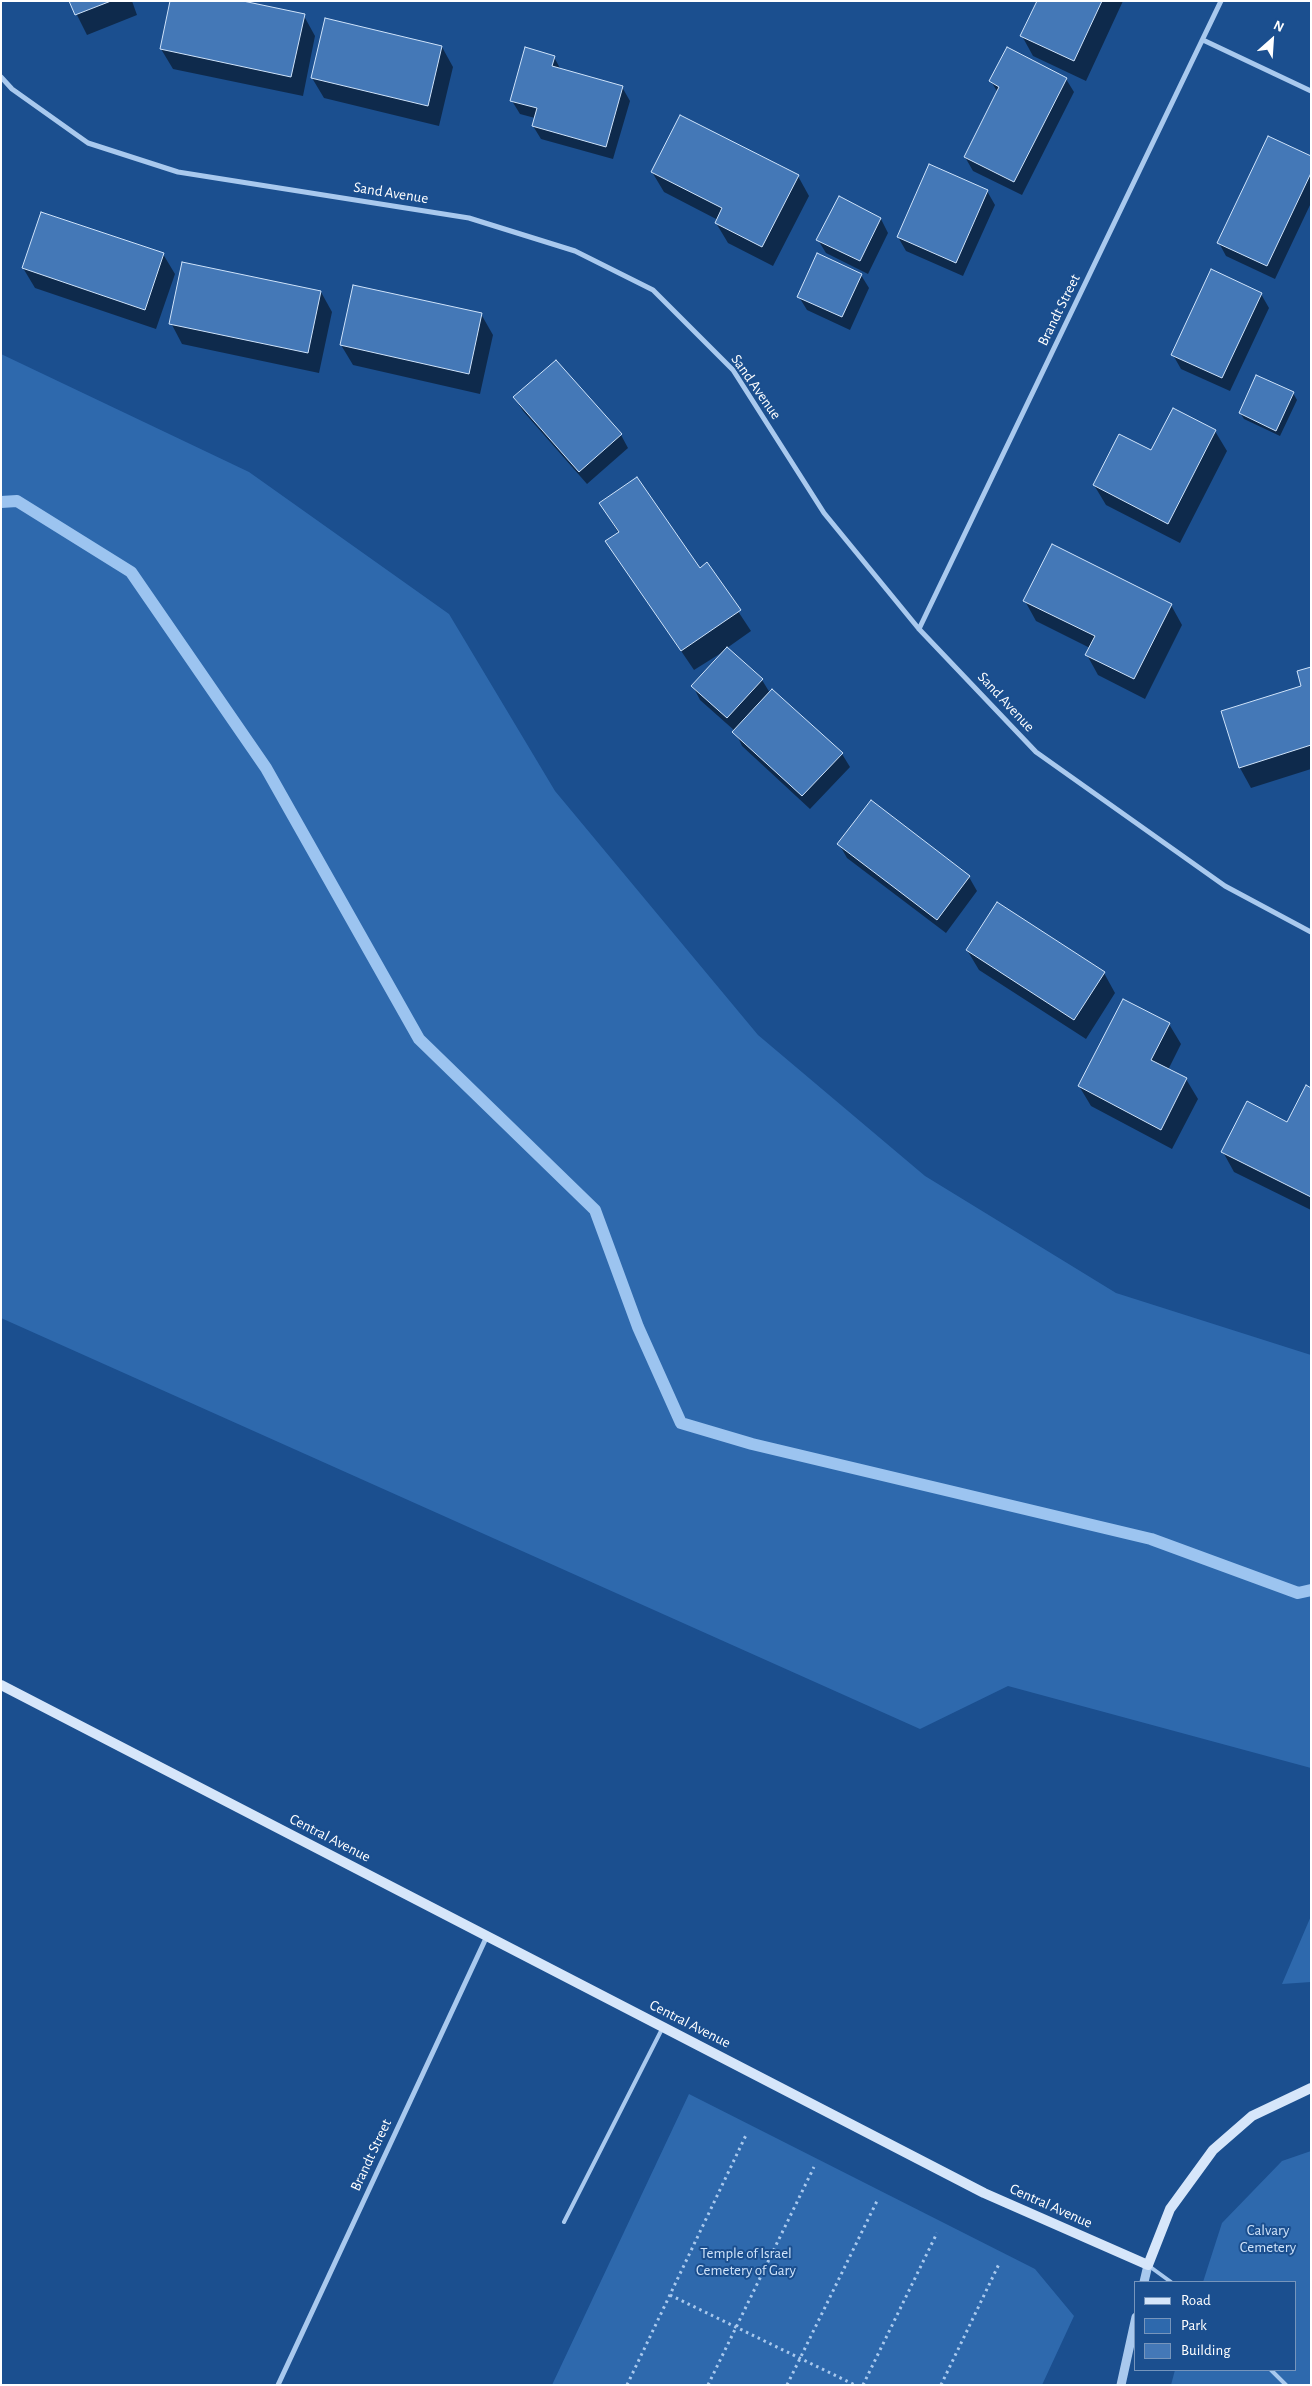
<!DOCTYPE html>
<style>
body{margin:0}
#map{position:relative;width:1312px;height:2386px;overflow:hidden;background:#1b4f8f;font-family:"Alegreya Sans",sans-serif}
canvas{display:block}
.frame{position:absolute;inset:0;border:2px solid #fff;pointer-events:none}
.legend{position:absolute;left:1134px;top:2281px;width:162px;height:90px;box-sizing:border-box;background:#1b4f8f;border:1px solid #7695bc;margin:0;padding:6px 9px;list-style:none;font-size:15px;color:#fff}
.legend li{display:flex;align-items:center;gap:10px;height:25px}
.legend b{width:25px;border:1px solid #7695bc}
.north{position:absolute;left:1247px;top:15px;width:50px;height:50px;-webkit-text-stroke:4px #1b4f8f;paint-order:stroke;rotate:26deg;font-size:14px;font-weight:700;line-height:20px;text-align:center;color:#fff}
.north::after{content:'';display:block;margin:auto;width:18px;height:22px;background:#fff;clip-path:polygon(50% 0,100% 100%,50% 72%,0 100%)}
</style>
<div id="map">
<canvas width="1312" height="2386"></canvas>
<div class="frame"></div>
<ul class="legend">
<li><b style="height:6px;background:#d6e6fa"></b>Road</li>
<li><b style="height:14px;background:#2e69ad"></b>Park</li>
<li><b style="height:14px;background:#4478b7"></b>Building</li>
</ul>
<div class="north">N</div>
</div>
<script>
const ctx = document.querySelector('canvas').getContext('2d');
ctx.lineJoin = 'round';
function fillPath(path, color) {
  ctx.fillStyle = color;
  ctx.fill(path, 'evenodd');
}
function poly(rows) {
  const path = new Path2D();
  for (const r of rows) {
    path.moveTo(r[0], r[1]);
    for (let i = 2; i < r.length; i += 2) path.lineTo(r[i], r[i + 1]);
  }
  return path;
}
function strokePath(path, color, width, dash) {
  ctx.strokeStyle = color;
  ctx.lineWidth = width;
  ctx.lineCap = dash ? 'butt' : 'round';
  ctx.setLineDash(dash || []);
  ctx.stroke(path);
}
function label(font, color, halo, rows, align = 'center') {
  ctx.font = font + ' "Alegreya Sans",sans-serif';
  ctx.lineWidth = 4;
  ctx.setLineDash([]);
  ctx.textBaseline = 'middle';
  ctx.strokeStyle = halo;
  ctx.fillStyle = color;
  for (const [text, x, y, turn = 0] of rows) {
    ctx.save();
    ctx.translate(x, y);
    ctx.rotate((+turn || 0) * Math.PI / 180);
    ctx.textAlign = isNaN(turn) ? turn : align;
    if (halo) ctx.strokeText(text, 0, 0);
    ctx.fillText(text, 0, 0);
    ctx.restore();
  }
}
fillPath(poly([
 [1,354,249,472,449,614,555,791,758,1035,925,1176,1116,1293,1311,1355,1311,1768,1008,1686,920,1729,1,1318],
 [1311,1916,1311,1982,1282,1984],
 [689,2094,1035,2269,1074,2316,1042,2385,552,2385],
 [1311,2151,1311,2385,1171,2385,1175,2370,1296,2370,1296,2282,1203,2282,1222,2223,1282,2161]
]), '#2e69ad');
fillPath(poly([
 [70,1,132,1,137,15,87,35],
 [1038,1,1123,1,1086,81,1033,56,1022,36],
 [304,16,315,36,303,96,173,69,161,49],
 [442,47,453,67,439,126,324,98,312,78],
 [554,57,561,70,622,87,630,101,613,159,541,139,533,126,535,118,520,114,512,101],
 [1066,79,1074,92,1022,195,973,171,965,157,998,93,991,81],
 [1311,157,1311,203,1275,279,1226,256,1219,243],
 [652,172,798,176,809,196,773,266,728,243,716,223,718,220,664,192],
 [987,191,995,205,963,276,906,251,898,237],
 [839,198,881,219,888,233,868,274,826,253,818,240],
 [163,254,175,274,156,329,35,288,23,268],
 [861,275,869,288,850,330,807,310,799,297],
 [321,292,332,312,319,373,182,344,171,323],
 [1261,294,1269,308,1230,391,1181,369,1173,355],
 [481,314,493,335,480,394,353,365,341,345],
 [1293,393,1297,400,1280,436,1244,419,1240,413],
 [515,398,621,435,628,448,587,484,523,411],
 [1174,409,1215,431,1227,451,1180,543,1106,505,1094,485,1152,452],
 [601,504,699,570,707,564,751,631,727,648,762,680,770,693,842,754,850,767,810,809,742,746,735,731,700,700,693,686,726,650,694,670,607,542,619,534],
 [1025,601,1171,605,1182,625,1145,699,1098,675,1087,655,1090,648,1036,621],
 [1311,668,1311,769,1251,788,1240,768,1303,687],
 [871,802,969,877,977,891,946,933,847,858,839,844],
 [967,950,1104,973,1115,993,1086,1039,979,970],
 [1169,1024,1181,1044,1168,1070,1186,1079,1198,1099,1172,1149,1091,1106,1079,1086],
 [1311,1089,1311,1210,1234,1172,1223,1152,1288,1124]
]), '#0007');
strokePath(poly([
 [1,502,17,501,131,572,266,768,419,1039,595,1210,638,1327,681,1423,752,1444,1151,1539,1298,1593,1311,1590]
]), '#9cc4f0', 12);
const building = poly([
 [69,1,111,1,75,15,69,1],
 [170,1,243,1,305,14,291,77,160,49,170,1],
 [1037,1,1102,1,1074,61,1020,36,1037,1],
 [325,18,442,46,428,106,311,78,325,18],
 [525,47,555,56,552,66,623,86,606,147,532,126,537,108,510,101,525,47],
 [1007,47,1067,78,1014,182,964,157,999,87,989,81,1007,47],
 [680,115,799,175,762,247,715,223,722,208,651,172,680,115],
 [1268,136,1311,156,1311,173,1267,266,1217,243,1268,136],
 [929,164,988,190,956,263,897,237,929,164],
 [839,196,881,218,860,261,816,240,839,196],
 [41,212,164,253,145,310,22,268,41,212],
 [817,253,862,274,842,317,797,297,817,253],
 [182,262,321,291,308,353,169,324,182,262],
 [1211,269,1262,293,1222,378,1171,355,1211,269],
 [353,285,482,313,469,374,340,345,353,285],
 [556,360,622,434,579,472,513,397,556,360],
 [1256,375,1294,392,1276,431,1239,413,1256,375],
 [1173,408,1216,430,1168,524,1093,485,1119,434,1151,450,1173,408],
 [637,477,700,568,707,562,741,610,681,651,605,541,619,532,599,503,637,477],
 [1052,544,1172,604,1134,679,1085,655,1095,636,1023,601,1052,544],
 [727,647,763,679,727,718,691,686,727,647],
 [1311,667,1311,745,1239,768,1221,711,1301,686,1297,671,1311,667],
 [772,689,843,753,802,796,732,732,772,689],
 [871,800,970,876,937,920,837,844,871,800],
 [997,902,1105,972,1074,1020,966,950,997,902],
 [1123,999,1170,1023,1151,1060,1187,1078,1161,1130,1078,1086,1123,999],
 [1306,1085,1311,1088,1311,1197,1221,1152,1247,1101,1287,1122,1306,1085]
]);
fillPath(building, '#4478b7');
strokePath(building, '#cfe3fa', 1);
strokePath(poly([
 [670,2295,855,2385],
 [627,2385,747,2133],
 [708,2385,814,2167],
 [787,2385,877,2201],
 [863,2385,937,2233],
 [941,2385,999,2264]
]), '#a9c9ee', 3, [2.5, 4]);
strokePath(poly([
 [564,2222,662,2029],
 [1149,2266,1171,2282],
 [1271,2370,1286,2385]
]), '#a9c9ee', 4);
strokePath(poly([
 [1203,40,1311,91],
 [1,77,12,89,88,143,178,172,469,218,575,251,653,290,733,370,824,513,919,629,1036,752,1225,886,1311,932],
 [919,629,1221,1],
 [278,2385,487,1936]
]), '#a9c9ee', 5);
strokePath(poly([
 [1144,2282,1148,2265],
 [1121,2385,1136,2317]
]), '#a9c9ee', 9);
strokePath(poly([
 [1,1685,984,2193,1148,2265,1170,2209,1213,2150,1252,2116,1311,2088]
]), '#d6e6fa', 10);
label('15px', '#fff', '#1b4f8f', [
 ["Sand Avenue",391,193,9],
 ["Brandt Street",1059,310,-64],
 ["Sand Avenue",756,387,55],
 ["Sand Avenue",1006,702,47],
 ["Central Avenue",330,1838,27],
 ["Central Avenue",690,2024,27],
 ["Brandt Street",371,2155,-65],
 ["Central Avenue",1051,2206,24]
]);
label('15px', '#cfe3fa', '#1b4f8f', [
 ["Calvary",1268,2230],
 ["Cemetery",1268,2247],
 ["Temple of Israel",746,2253],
 ["Cemetery of Gary",746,2270]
]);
</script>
